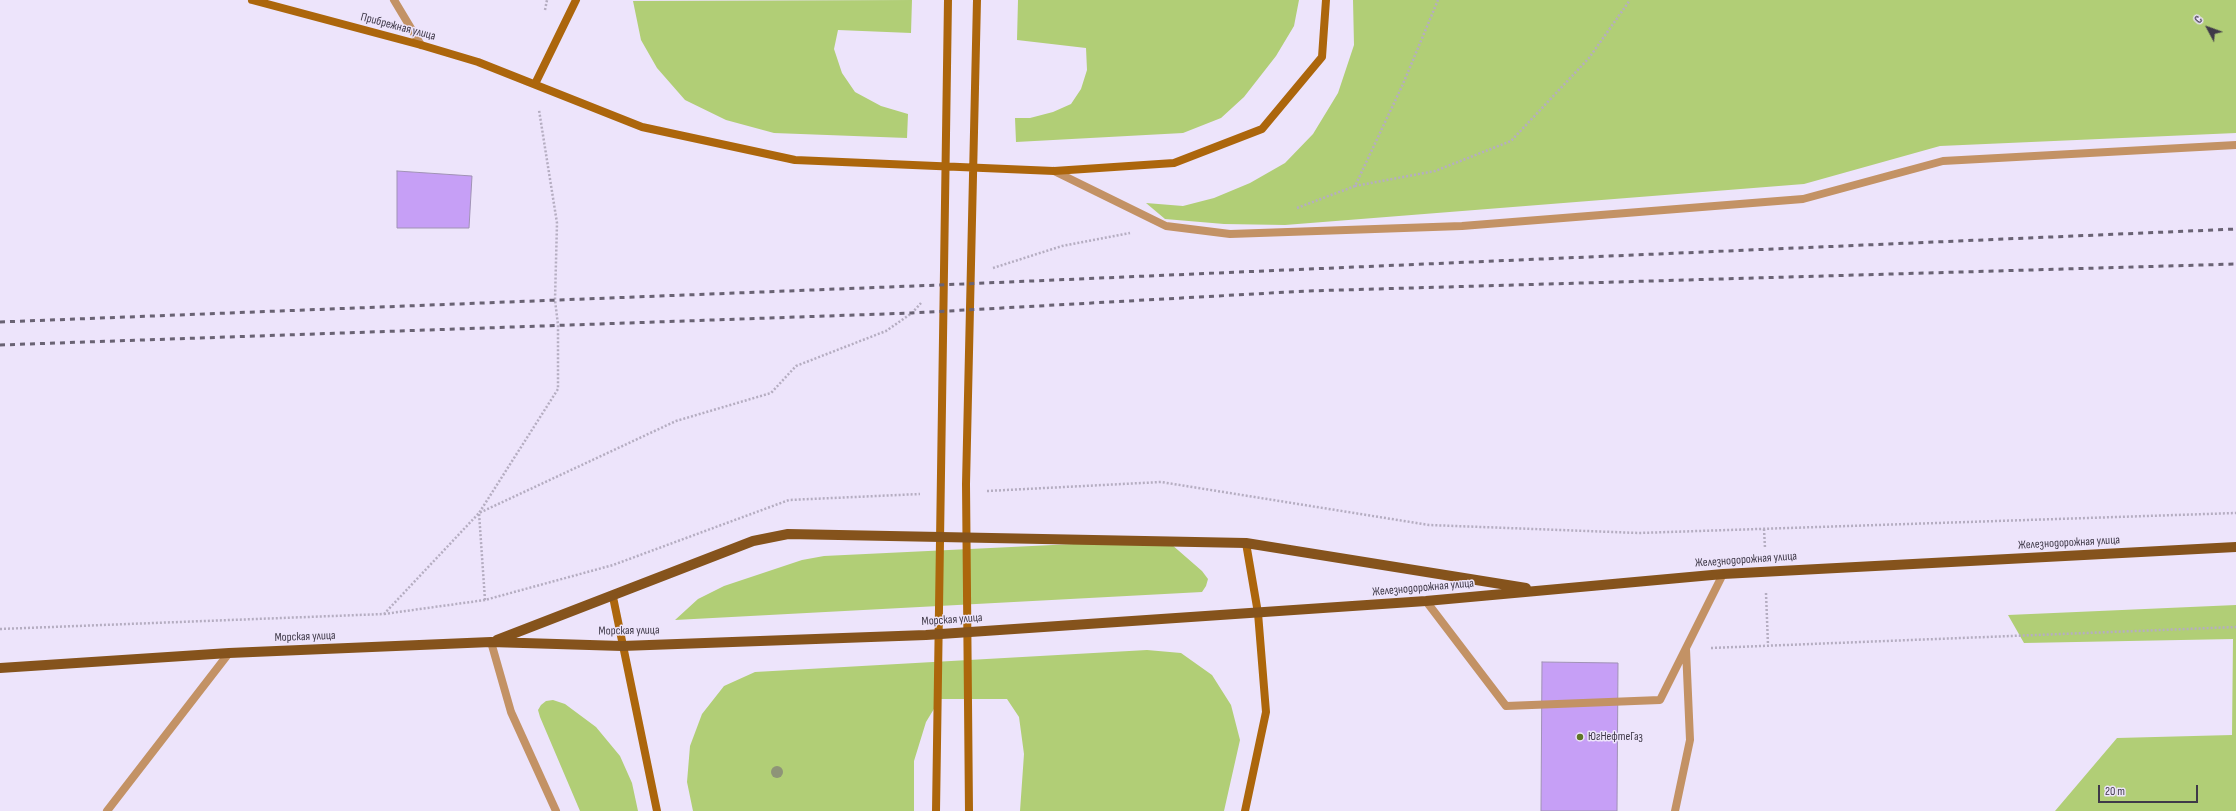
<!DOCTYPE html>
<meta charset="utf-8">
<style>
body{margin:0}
#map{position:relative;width:2236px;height:811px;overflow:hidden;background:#ede4fb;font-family:"Sofia Sans Condensed",sans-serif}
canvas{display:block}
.north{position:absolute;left:2188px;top:8px;width:40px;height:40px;-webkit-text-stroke:3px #ede4fb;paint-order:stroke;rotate:311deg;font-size:11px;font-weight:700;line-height:16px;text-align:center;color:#3f3948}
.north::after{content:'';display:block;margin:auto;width:14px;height:18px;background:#3f3948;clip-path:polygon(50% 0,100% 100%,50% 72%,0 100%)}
.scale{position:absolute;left:2098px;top:785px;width:100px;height:18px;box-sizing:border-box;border:2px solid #3f3948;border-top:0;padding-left:5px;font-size:12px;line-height:14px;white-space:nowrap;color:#3f3948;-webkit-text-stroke:3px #ede4fb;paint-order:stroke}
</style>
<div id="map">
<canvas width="2236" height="811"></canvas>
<div class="north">С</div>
<div class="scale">20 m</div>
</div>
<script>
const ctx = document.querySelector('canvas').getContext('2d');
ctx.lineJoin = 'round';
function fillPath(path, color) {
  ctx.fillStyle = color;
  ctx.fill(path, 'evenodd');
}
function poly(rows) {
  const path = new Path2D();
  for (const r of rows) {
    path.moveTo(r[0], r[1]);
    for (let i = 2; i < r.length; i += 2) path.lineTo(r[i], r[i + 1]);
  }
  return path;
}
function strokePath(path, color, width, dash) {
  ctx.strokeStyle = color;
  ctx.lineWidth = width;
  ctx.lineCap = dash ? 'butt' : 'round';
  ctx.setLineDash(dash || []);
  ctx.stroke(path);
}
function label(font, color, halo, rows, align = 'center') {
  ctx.font = font + ' "Sofia Sans Condensed",sans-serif';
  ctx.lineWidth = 3;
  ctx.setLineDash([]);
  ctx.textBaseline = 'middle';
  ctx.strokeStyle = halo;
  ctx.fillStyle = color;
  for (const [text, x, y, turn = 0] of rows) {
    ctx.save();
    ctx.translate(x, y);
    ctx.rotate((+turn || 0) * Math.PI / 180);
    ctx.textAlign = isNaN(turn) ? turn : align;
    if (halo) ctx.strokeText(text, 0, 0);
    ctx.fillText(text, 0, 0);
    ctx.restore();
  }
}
fillPath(poly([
 [912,0,911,33,838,30,834,49,842,73,855,92,881,106,908,114,907,138,774,133,726,120,685,100,657,68,641,40,633,1],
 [1018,0,1299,0,1294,26,1276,56,1244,97,1221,118,1183,133,1016,142,1015,118,1030,118,1053,112,1071,104,1081,89,1087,70,1086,48,1017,40],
 [1353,0,2236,0,2236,133,1940,146,1804,184,1285,225,1224,224,1165,219,1146,203,1183,206,1214,198,1250,183,1285,163,1313,134,1338,93,1354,45],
 [1157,540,1171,544,1202,571,1208,579,1206,586,1202,592,675,620,698,599,724,586,802,560,824,556],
 [2236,605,2236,811,2055,811,2117,738,2232,735,2233,639,2024,643,2008,615],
 [1147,650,1181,653,1212,675,1231,705,1240,740,1224,811,1020,811,1024,754,1019,717,1007,699,940,699,926,722,914,761,914,811,693,811,687,782,690,746,702,714,724,686,755,672],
 [553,700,565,704,596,727,620,756,632,783,638,811,580,811,540,717,538,710,541,705,546,701]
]), '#b1ce76');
const building = poly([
 [397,171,472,176,469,228,397,228,397,171],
 [1542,662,1618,663,1617,811,1541,811,1542,662]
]);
fillPath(building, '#c69ff6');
strokePath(building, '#a092b5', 1);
strokePath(poly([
 [545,10,547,0],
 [1355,186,1435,171,1511,141,1589,58,1630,0],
 [1297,208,1355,186,1403,84,1438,0],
 [993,268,1062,246,1130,233],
 [987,491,1161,482,1429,525,1639,533,2236,513],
 [1764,529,1765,548],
 [1766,593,1768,645],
 [485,600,479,513,558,389,558,325,555,300,557,223,539,110],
 [384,614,485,600,613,565,789,500,920,494],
 [0,629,384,614,479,513,676,421,771,393,796,366,886,331,912,313,921,303],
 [1711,648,2236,627]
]), '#b5adc1', 2.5, [2, 2]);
strokePath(poly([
 [394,0,421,45],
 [1426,601,1506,706,1660,700,1723,574],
 [107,811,229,653],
 [1675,811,1690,740,1686,649]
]), '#c39265', 8);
strokePath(poly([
 [1054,171,1166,226,1230,234,1462,226,1803,199,1943,161,2236,145],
 [491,642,511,712,556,811]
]), '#c39265', 8);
strokePath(poly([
 [252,0,421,45,478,62,642,127,795,160,1054,171,1174,163,1262,129,1322,57,1326,0],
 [535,84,576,0],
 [613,597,657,811],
 [936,811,948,0],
 [969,811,966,484,977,0],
 [1245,811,1266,712,1258,613,1246,543]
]), '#ac660c', 8);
strokePath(poly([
 [497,640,753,541,788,534,1246,543,1526,588],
 [0,668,229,653,491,642,622,646,926,635,1426,601,1723,574,2236,547]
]), '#85531c', 10);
strokePath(poly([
 [0,322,939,285,2236,229],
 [0,345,912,313,1307,291,2236,264]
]), '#696273', 3, [5, 5]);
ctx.fillStyle = '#8e9478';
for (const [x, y] of [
 [777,772]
]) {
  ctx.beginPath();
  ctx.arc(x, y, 6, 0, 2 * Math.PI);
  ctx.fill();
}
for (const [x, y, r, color] of [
 [1580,737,4,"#5f7627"]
]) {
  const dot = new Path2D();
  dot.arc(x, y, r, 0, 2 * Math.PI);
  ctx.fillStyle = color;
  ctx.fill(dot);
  strokePath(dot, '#ede4fb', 1.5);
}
label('12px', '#3f3948', '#ede4fb', [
 ["Прибрежная улица",398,27,15],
 ["Железнодорожная улица",2069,543,-3],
 ["Железнодорожная улица",1746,560,-4],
 ["Железнодорожная улица",1423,588,-5],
 ["Морская улица",952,620,-4],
 ["Морская улица",629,631,-1],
 ["Морская улица",305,637,-2]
]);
label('12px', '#3f3948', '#ede4fb', [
 ["ЮгНефтеГаз",1588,737]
], 'left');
</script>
